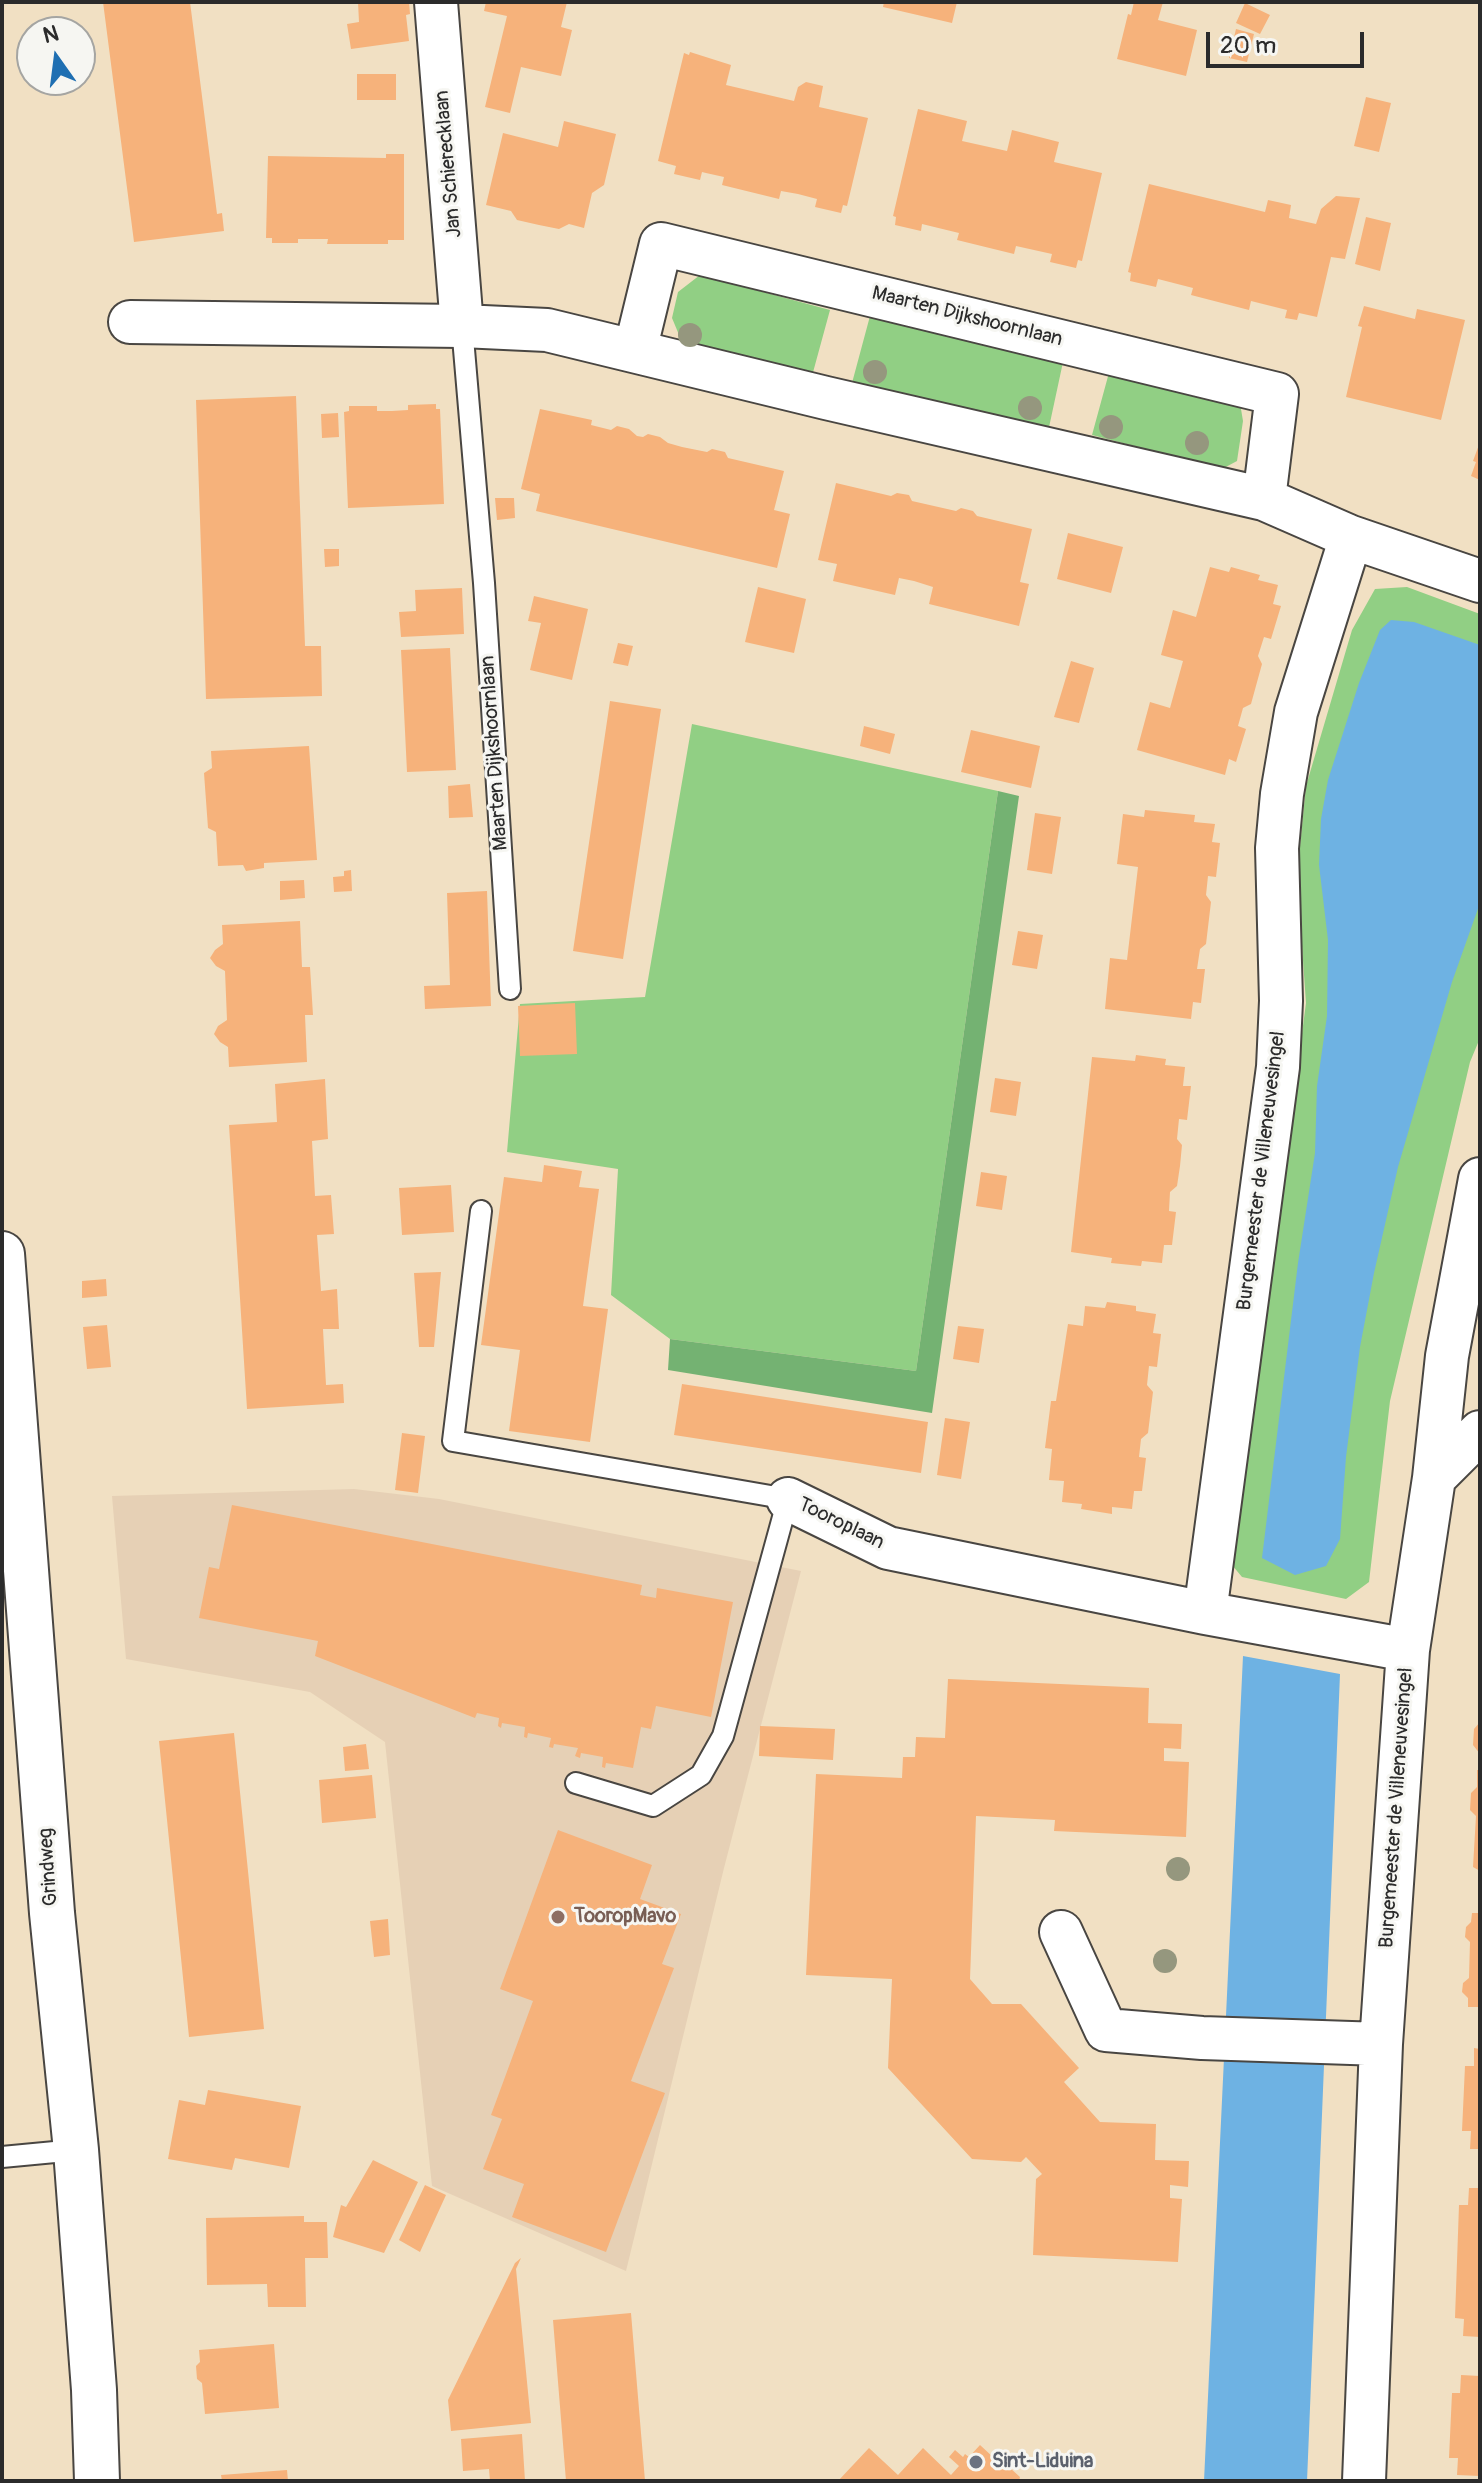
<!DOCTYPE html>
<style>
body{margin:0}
#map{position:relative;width:1482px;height:2483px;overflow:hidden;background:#f1e0c3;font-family:Pangolin,sans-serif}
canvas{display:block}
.frame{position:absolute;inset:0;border:4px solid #2b2b2b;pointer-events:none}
.north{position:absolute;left:16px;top:16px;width:80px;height:80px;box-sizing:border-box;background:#f6f6f2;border:2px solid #a5a5a2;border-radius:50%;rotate:346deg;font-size:22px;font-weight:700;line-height:32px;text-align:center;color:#2b2b2b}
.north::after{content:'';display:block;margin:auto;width:28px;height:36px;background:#1f6fb2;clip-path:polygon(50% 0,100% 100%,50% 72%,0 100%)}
.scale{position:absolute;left:1206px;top:32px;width:158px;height:36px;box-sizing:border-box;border:4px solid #2b2b2b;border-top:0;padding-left:10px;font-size:24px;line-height:28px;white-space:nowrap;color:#2b2b2b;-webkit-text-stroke:6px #f6f6f2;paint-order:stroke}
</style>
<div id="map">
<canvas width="1482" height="2483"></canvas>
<div class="frame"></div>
<div class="north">N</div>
<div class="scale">20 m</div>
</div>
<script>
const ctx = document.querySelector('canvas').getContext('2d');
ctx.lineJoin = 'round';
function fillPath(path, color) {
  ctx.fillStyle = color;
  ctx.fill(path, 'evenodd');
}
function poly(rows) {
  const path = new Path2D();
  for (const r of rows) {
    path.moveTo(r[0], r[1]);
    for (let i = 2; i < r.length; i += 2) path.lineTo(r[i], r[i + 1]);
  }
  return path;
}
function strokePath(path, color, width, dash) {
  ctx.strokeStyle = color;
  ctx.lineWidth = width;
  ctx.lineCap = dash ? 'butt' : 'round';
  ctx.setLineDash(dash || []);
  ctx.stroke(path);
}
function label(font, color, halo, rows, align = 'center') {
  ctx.font = font + ' Pangolin,sans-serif';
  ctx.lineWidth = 6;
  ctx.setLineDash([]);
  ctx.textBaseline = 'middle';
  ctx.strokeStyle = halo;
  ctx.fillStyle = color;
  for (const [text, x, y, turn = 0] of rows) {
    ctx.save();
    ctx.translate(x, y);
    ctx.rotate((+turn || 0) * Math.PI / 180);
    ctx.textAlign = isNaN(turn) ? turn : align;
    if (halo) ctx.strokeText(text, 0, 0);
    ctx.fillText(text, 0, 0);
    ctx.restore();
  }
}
fillPath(poly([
 [354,1489,439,1499,801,1571,724,1868,626,2271,432,2186,385,1742,310,1692,126,1659,112,1496]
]), '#e6d0b5');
fillPath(poly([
 [700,275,830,310,812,376,682,342,672,318,678,292],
 [870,316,1063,362,1048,432,852,383],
 [1110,369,1240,403,1243,421,1237,461,1222,469,1092,435],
 [1407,587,1480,614,1480,1038,1470,1062,1390,1401,1369,1582,1346,1599,1242,1577,1232,1565,1306,1003,1297,876,1306,786,1352,630,1375,589],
 [692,724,998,791,916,1371,670,1339,611,1295,618,1169,507,1152,520,1004,645,997]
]), '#91cf84');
fillPath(poly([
 [998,791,1019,796,932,1413,668,1370,670,1339,916,1371]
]), '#74b272');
fillPath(poly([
 [1391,620,1414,622,1480,645,1480,903,1452,982,1398,1167,1374,1273,1360,1347,1346,1457,1340,1539,1326,1566,1295,1575,1262,1558,1298,1263,1315,1153,1317,1086,1327,1016,1328,940,1319,865,1321,819,1328,780,1359,683,1380,630],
 [1243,1656,1340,1674,1307,2481,1204,2481]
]), '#6eb2e3');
fillPath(poly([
 [103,2,190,2,217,214,222,213,224,231,134,242],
 [358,2,409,2,410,14,406,15,409,41,351,49,347,24,359,22],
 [486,2,567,2,561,27,572,30,561,76,521,67,510,113,485,107,507,16,484,11],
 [884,2,957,2,952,23,883,7],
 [1134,2,1163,2,1158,20,1197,30,1186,76,1117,59,1128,14,1131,15],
 [1245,3,1270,15,1260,34,1236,23],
 [1236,29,1254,34,1247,62,1229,58],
 [690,52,731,65,726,85,794,101,798,87,806,82,823,86,819,107,868,118,847,206,843,205,841,213,815,207,817,199,798,194,781,191,779,199,722,185,724,177,706,173,702,172,700,180,674,174,676,166,658,161,684,53,689,55],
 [357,74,396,74,396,100,357,100],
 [1366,97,1391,103,1379,152,1354,146],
 [918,109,967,121,962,141,1007,151,1012,130,1059,142,1054,162,1102,173,1082,261,1078,260,1076,268,1050,262,1052,254,1016,246,1014,254,957,240,959,233,922,224,921,231,895,225,896,217,893,216],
 [564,121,616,134,604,185,592,193,584,228,569,224,559,229,539,225,517,220,511,211,486,205,503,133,558,147],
 [386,154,404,154,404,240,388,240,388,244,327,244,328,239,298,239,298,243,272,243,272,238,266,238,268,156,386,158],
 [1149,184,1265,212,1268,200,1291,205,1289,218,1316,224,1321,209,1336,196,1360,198,1345,259,1331,257,1317,317,1299,313,1297,320,1285,318,1287,310,1251,301,1249,310,1191,295,1193,288,1158,279,1156,287,1130,281,1131,273,1128,272],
 [1366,217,1391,223,1380,271,1355,264],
 [1364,306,1415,319,1417,309,1465,320,1441,420,1346,397,1362,327,1358,326],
 [296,396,305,646,321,646,322,696,206,699,196,400],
 [436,404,436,409,440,409,444,504,348,508,344,412,349,411,349,406,377,406,377,411,392,411,408,410,408,405],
 [540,409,592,420,591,425,611,430,617,426,629,429,637,436,643,437,648,434,660,437,668,443,682,447,707,452,712,449,725,452,728,458,784,471,774,510,790,514,777,568,536,511,540,494,521,489],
 [338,413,339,437,322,438,321,414],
 [1480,442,1480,480,1471,476,1476,462,1473,461],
 [836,483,891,496,897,493,909,495,912,501,956,511,961,508,973,511,977,516,1032,529,1020,582,1029,584,1019,626,929,604,933,587,914,581,899,578,895,595,833,581,837,564,818,560],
 [495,498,514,498,515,518,497,520],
 [1068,533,1123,547,1111,593,1057,579],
 [324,549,339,549,339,566,325,567],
 [1210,567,1229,572,1231,567,1260,575,1258,580,1278,585,1273,604,1281,606,1271,639,1264,637,1258,656,1262,664,1251,704,1243,708,1238,726,1246,729,1236,762,1229,759,1225,775,1137,750,1150,702,1170,708,1183,661,1161,655,1173,610,1196,617],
 [758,587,806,599,794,653,745,642],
 [462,588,464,634,401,637,399,612,416,611,415,590],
 [534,596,588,609,572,680,530,670,541,623,528,621],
 [618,643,633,646,628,666,613,663],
 [450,648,456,770,407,772,401,650],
 [1071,661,1094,668,1079,723,1054,717],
 [610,701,661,709,623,959,573,951],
 [864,726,895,734,890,754,860,746],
 [971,730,1040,746,1031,788,961,772],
 [309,746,317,860,264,863,264,868,246,871,243,865,218,866,216,832,208,828,204,773,212,768,211,751],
 [470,784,473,817,449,818,448,786],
 [1145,810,1195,815,1194,822,1215,824,1212,842,1220,843,1216,877,1208,876,1206,895,1211,902,1206,944,1200,949,1197,969,1205,969,1201,1003,1193,1002,1191,1019,1105,1009,1110,958,1127,960,1138,867,1117,864,1123,814,1144,817],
 [1035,813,1061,817,1052,874,1027,870],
 [351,870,352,891,334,892,333,877,344,876,344,871],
 [304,880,305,898,280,900,280,881],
 [487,891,491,1006,425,1009,424,986,450,985,447,893],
 [300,921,302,967,310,967,313,1015,305,1015,307,1062,229,1067,228,1047,220,1042,214,1034,218,1026,227,1020,225,971,216,966,210,958,215,950,223,944,222,925],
 [1018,931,1043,935,1037,969,1012,965],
 [575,1003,577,1054,520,1056,518,1006],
 [1136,1055,1166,1059,1165,1065,1185,1067,1183,1086,1191,1086,1187,1120,1179,1119,1177,1139,1182,1145,1180,1166,1177,1186,1170,1192,1169,1211,1176,1212,1172,1245,1164,1245,1162,1263,1142,1261,1141,1266,1111,1263,1112,1258,1071,1252,1092,1057,1135,1061],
 [995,1078,1021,1082,1016,1116,990,1112],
 [325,1079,328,1139,312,1141,315,1196,331,1195,334,1234,317,1235,321,1291,337,1289,339,1329,323,1329,326,1385,343,1384,344,1403,247,1409,229,1125,277,1122,275,1084],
 [544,1165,582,1171,579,1187,599,1189,583,1306,608,1309,590,1442,509,1431,520,1350,481,1345,504,1177,542,1182],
 [981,1172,1007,1176,1002,1210,976,1206],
 [451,1185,454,1232,402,1235,399,1188],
 [441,1272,434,1347,419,1347,414,1273],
 [106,1279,107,1296,82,1298,82,1281],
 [1107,1302,1136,1306,1136,1311,1156,1314,1153,1333,1161,1334,1157,1367,1149,1366,1147,1385,1153,1392,1148,1433,1141,1439,1139,1457,1146,1458,1142,1491,1134,1491,1132,1509,1112,1507,1112,1514,1081,1509,1082,1504,1062,1502,1064,1481,1049,1480,1052,1449,1045,1448,1051,1401,1056,1401,1068,1324,1083,1326,1085,1306,1105,1308],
 [107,1325,111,1367,87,1369,83,1327],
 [958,1326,984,1329,979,1363,953,1359],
 [682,1384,928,1422,921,1473,674,1435],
 [945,1418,970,1422,961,1479,937,1475],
 [402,1433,425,1436,418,1493,395,1490],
 [232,1505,642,1585,640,1595,656,1598,657,1588,733,1602,711,1717,656,1706,651,1729,641,1727,633,1768,606,1763,605,1768,602,1767,603,1757,581,1753,580,1758,575,1756,578,1748,554,1744,553,1748,549,1747,551,1738,528,1733,527,1738,524,1737,525,1727,502,1723,501,1728,498,1726,499,1718,477,1713,475,1718,315,1656,318,1641,199,1618,209,1567,219,1569],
 [948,1679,1149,1688,1148,1723,1182,1724,1181,1749,1164,1748,1164,1761,1189,1762,1186,1837,1054,1831,1055,1820,976,1816,970,1979,992,2004,1021,2004,1079,2068,1064,2082,1100,2122,1156,2124,1155,2160,1189,2161,1188,2187,1170,2185,1170,2198,1182,2199,1178,2262,1033,2255,1036,2179,1042,2174,1026,2157,1021,2162,972,2159,888,2068,892,1979,806,1975,816,1774,902,1778,903,1757,915,1757,916,1737,945,1738],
 [1480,1722,1480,1754,1473,1745,1474,1729],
 [760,1726,835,1729,833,1760,759,1756],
 [234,1733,264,2029,189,2037,159,1741],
 [366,1744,369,1769,345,1771,343,1747],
 [1477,1770,1480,1770,1480,1871,1473,1867,1476,1816,1470,1810,1471,1793,1477,1787],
 [372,1775,376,1818,322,1823,319,1780],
 [558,1830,652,1865,640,1899,681,1914,662,1964,674,1968,631,2081,665,2093,606,2252,512,2217,524,2184,483,2169,502,2119,491,2115,533,2001,500,1989],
 [1472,1913,1480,1913,1480,2007,1468,2007,1468,1998,1462,1992,1463,1983,1469,1978,1470,1942,1465,1937,1466,1927,1471,1922],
 [388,1919,390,1955,374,1957,370,1921],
 [1474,2048,1480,2049,1480,2149,1470,2149,1471,2131,1462,2131,1465,2066,1474,2066],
 [208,2090,301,2106,289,2168,235,2158,232,2170,168,2159,179,2100,205,2105],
 [373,2160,418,2182,384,2253,333,2237,341,2205,346,2207],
 [425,2185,446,2195,420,2252,399,2240],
 [1469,2188,1480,2188,1480,2337,1463,2336,1464,2319,1455,2318,1459,2205,1468,2205],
 [304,2216,304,2222,327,2222,328,2258,305,2258,306,2307,268,2307,267,2284,207,2285,206,2218],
 [521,2258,516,2269,531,2423,451,2431,448,2400,515,2263],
 [631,2313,645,2481,566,2481,553,2320],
 [274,2344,279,2408,205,2414,202,2383,197,2379,196,2366,200,2362,199,2350],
 [1461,2375,1480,2376,1480,2476,1457,2475,1458,2458,1449,2458,1452,2393,1460,2393],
 [522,2434,525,2481,490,2481,489,2469,463,2471,461,2439],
 [980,2445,1007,2470,1010,2468,1020,2477,1019,2481,838,2481,869,2448,898,2475,923,2448,951,2475,959,2466,949,2457,955,2450,963,2457,965,2454,969,2457],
 [287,2470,288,2481,222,2481,221,2475]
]), '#f6b27b');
const lane = poly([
 [462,326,484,583,510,989],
 [481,1211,453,1441,788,1499,723,1736,701,1775,653,1806,576,1783],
 [2,2157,76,2150]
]);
const street = poly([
 [436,2,462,326],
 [130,322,462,326,547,330,826,398,1264,499,1351,537,1480,581],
 [635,351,661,244,1277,394,1264,499],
 [1434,1478,1480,1432],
 [788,1499,888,1548,1205,1613,1408,1650],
 [1205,1613,1278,1067,1281,1001,1277,848,1282,794,1296,712,1351,537],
 [1061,1932,1106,2030,1202,2038,1381,2044],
 [1364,2481,1381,2044,1408,1650,1434,1478,1447,1356,1480,1179]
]);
const secondary = poly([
 [2,1254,52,1913,76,2150,94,2390,97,2481]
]);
strokePath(lane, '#494642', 24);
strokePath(street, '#494642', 46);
strokePath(secondary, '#494642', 48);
strokePath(lane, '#fff', 20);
strokePath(street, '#fff', 42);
strokePath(secondary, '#fff', 44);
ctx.fillStyle = '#95977e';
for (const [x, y] of [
 [690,335],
 [875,372],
 [1030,408],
 [1111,427],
 [1197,443],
 [1178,1869],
 [1165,1961]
]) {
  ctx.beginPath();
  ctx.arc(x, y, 12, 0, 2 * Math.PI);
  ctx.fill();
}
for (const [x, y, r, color] of [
 [558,1917,8,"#8d6e63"],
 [976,2462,8,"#6b7280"]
]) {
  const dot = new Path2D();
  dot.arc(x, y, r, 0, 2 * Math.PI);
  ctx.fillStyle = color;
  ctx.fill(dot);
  strokePath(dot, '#f6f6f2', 3);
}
label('20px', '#2b2b2b', '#f6f6f2', [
 ["Jan Schierecklaan",449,164,-95],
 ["Maarten Dijkshoornlaan",967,317,14],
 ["Maarten Dijkshoornlaan",495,753,-94],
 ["Burgemeester de Villeneuvesingel",1262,1171,-83],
 ["Tooroplaan",841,1524,26],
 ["Burgemeester de Villeneuvesingel",1397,1808,-86],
 ["Grindweg",49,1867,-94]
]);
label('bold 20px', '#785e54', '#f6f6f2', [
 ["TooropMavo",574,1917]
], 'left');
label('bold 20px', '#5b616d', '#f6f6f2', [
 ["Sint-Liduina",992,2462]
], 'left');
</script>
